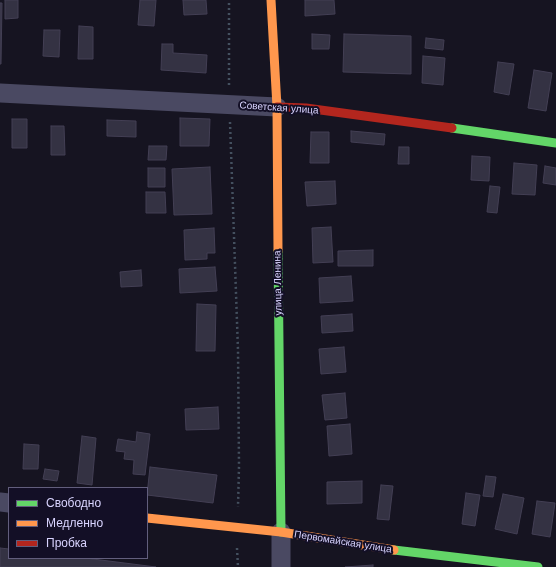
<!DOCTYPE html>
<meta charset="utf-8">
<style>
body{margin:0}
#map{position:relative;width:556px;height:567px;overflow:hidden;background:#161421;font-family:"Work Sans",sans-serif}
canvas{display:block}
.legend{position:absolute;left:8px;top:487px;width:140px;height:72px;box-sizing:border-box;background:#130f26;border:1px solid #625e7d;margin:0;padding:5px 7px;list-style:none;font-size:12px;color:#d9d4ff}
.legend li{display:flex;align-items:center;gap:8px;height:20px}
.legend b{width:20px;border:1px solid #625e7d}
</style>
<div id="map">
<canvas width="556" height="567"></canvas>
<ul class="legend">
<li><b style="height:5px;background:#63d668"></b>Свободно</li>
<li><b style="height:5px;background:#ff974d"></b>Медленно</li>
<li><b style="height:5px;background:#b3261e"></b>Пробка</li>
</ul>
</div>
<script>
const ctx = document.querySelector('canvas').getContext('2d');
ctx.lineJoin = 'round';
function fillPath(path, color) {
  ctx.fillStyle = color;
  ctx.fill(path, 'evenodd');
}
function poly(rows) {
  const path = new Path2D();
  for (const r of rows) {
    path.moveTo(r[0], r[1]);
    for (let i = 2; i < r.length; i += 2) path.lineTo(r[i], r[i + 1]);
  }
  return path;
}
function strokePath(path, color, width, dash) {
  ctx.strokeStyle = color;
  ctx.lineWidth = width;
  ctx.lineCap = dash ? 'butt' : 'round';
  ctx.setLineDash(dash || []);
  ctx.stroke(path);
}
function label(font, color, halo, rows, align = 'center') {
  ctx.font = font + ' "Work Sans",sans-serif';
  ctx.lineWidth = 4;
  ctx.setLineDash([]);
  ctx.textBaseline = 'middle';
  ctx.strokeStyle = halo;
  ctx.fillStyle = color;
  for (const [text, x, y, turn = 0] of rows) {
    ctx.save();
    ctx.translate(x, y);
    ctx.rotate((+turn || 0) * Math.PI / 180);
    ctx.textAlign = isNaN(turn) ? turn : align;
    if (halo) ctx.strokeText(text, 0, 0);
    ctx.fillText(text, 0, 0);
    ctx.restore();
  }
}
const building = poly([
 [5,0,18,0,18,18,5,19,5,0],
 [140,0,156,0,154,26,138,25,140,0],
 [183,0,206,0,207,14,184,15,183,0],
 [305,0,334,0,335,14,305,16,305,0],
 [0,3,2,3,1,64,0,64,0,3],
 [79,26,93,27,93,59,78,59,79,26],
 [44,30,60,30,59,57,43,56,44,30],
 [312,34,330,35,329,49,312,49,312,34],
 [344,34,411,36,411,74,343,72,344,34],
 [426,38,444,40,443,50,425,48,426,38],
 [162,44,173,44,173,53,207,55,206,73,161,70,162,44],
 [423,56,445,58,443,85,422,83,423,56],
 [498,62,514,64,509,95,494,92,498,62],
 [534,70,552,73,546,111,528,108,534,70],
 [180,118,210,119,209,146,180,146,180,118],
 [12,119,27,119,27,148,12,148,12,119],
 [107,120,136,121,136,137,107,136,107,120],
 [51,126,64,126,65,155,51,155,51,126],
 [351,131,385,134,384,145,351,142,351,131],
 [311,132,329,132,329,163,310,163,311,132],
 [149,146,167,146,166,160,148,160,149,146],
 [399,147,409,147,409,164,398,164,399,147],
 [472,156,490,157,489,181,471,180,472,156],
 [514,163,537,165,535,195,512,194,514,163],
 [545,166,556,168,556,185,543,183,545,166],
 [210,167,212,214,174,215,172,169,210,167],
 [148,168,165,168,165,187,148,187,148,168],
 [335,181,336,204,307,206,305,182,335,181],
 [490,186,500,187,497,213,487,212,490,186],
 [146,192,165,192,166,213,146,213,146,192],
 [331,227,333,262,313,263,312,228,331,227],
 [214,228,215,253,207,253,207,259,185,260,184,230,214,228],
 [373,250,373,266,338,266,338,251,373,250],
 [215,267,217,291,180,293,179,269,215,267],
 [141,270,142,286,121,287,120,272,141,270],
 [351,276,353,301,320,303,319,278,351,276],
 [197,304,216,305,215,351,196,351,197,304],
 [352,314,353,331,322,333,321,316,352,314],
 [344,347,346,372,321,374,319,349,344,347],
 [345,393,347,418,325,420,322,395,345,393],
 [218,407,219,429,186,430,185,409,218,407],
 [350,424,352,454,329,456,327,426,350,424],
 [137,432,150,434,145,475,133,474,134,460,124,459,125,452,116,451,118,439,136,442,137,432],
 [82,436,96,438,92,485,77,483,82,436],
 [24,444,39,445,38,469,23,469,24,444],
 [150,467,217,475,213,503,147,495,150,467],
 [45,469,59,471,57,481,43,479,45,469],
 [486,476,496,477,493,497,483,496,486,476],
 [362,481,362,503,327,504,327,482,362,481],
 [381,485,393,486,389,520,377,519,381,485],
 [466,493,480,495,475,526,462,524,466,493],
 [503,494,524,498,517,534,495,529,503,494],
 [537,501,555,503,550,537,532,534,537,501],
 [0,548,9,549,9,558,85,558,156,567,0,567,0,548],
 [373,565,373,567,345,567,373,565]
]);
fillPath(building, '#343243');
strokePath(building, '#433f54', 1);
strokePath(poly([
 [229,85,229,0],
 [230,122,238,350,239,466,238,507],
 [237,548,238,567]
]), '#44505f', 2.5, [2, 3]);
strokePath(poly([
 [0,93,277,107],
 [0,502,9,503],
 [281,532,281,567]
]), '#4a4962', 19);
strokePath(poly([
 [452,128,556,143],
 [278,251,281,532],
 [394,550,538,567]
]), '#63d668', 9);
strokePath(poly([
 [271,0,277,107,278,251],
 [147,518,281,532,394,550]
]), '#ff974d', 9);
strokePath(poly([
 [277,107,306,108,452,128]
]), '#b3261e', 9);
label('10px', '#d9d4ff', '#130f26', [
 ["Советская улица",279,108,4],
 ["улица Ленина",278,283,-91],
 ["Первомайская улица",343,542,9]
]);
</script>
